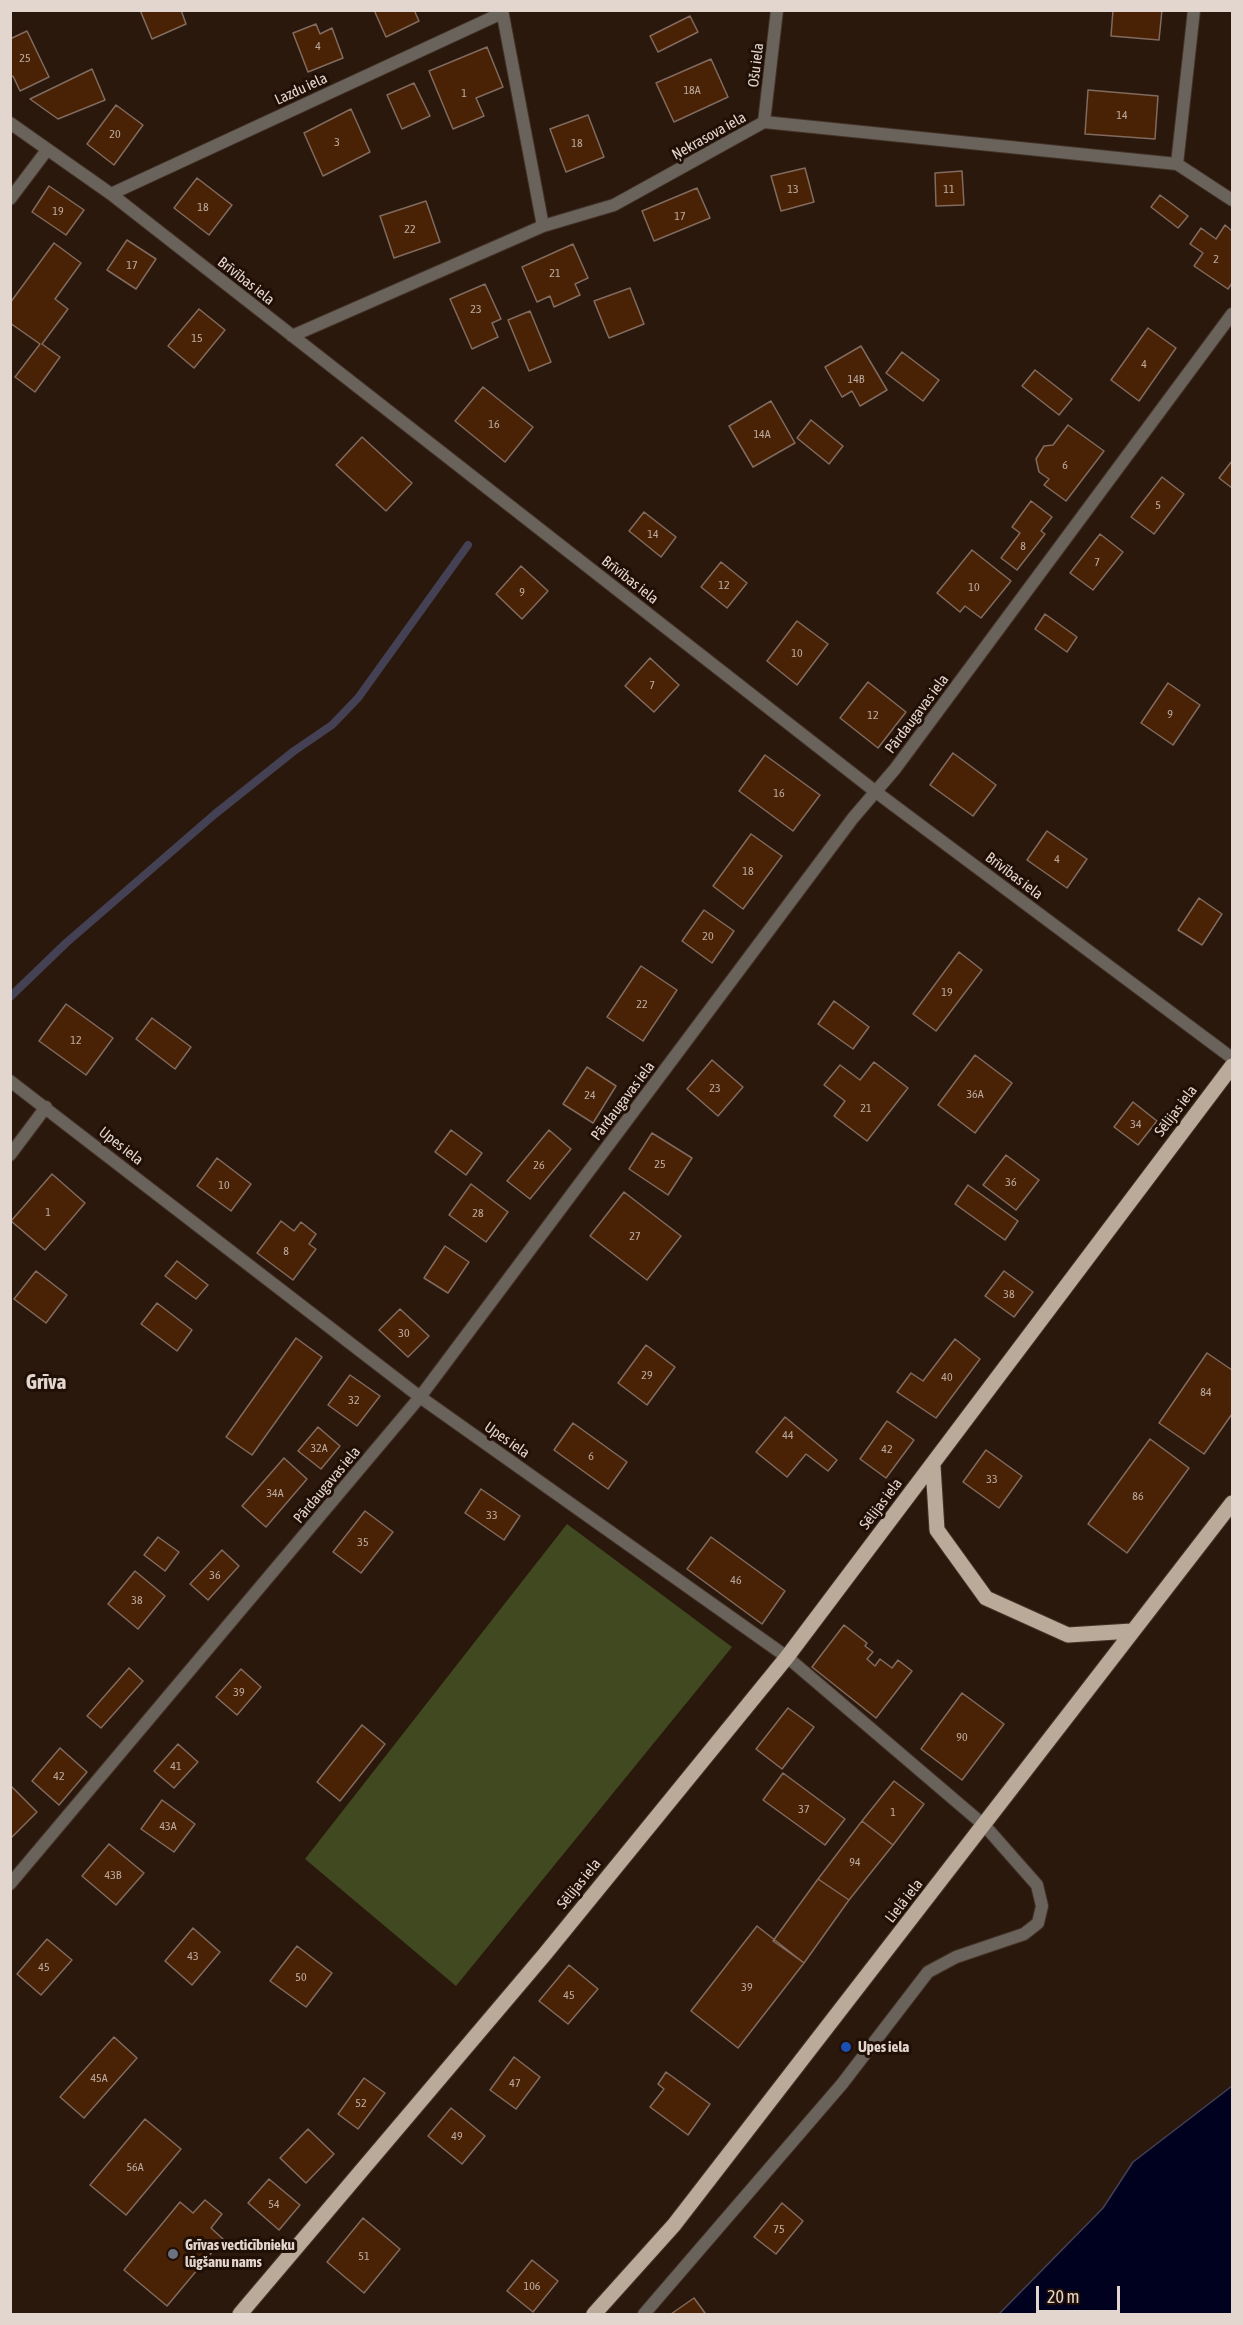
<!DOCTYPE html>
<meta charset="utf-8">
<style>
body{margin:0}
#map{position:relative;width:1243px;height:2325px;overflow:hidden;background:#2a180d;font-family:"Asap Condensed",sans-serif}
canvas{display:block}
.frame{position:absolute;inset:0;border:12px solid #e3d6cf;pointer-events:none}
.scale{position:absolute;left:1036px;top:2286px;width:84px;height:27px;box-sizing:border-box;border:3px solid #e3d6cf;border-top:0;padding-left:8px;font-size:18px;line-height:21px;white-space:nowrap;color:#e3d6cf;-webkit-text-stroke:4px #200f05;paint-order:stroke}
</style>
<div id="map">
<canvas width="1243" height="2325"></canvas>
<div class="frame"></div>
<div class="scale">20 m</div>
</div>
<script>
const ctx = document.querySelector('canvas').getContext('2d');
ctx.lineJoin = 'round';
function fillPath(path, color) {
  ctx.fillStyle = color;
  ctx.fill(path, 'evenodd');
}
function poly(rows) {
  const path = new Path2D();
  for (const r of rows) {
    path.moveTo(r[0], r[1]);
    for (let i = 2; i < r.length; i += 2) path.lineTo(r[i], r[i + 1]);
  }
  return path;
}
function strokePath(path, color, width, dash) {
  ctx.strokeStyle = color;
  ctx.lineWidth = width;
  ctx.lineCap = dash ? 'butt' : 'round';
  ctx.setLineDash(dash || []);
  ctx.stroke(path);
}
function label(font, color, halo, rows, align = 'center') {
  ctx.font = font + ' "Asap Condensed",sans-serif';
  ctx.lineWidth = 6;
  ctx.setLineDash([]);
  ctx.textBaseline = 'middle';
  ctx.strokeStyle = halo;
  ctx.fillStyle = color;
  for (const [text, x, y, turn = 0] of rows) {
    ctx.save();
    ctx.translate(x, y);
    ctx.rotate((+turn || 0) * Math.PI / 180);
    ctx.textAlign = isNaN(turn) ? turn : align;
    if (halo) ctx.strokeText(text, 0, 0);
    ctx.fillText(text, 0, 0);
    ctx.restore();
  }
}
fillPath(poly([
 [567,1524,732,1647,456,1986,305,1859]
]), '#40491f');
const water = poly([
 [1232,2086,1232,2314,999,2314,1103,2208,1133,2162,1232,2086]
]);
fillPath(water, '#00011f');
strokePath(water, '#444154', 1.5);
strokePath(poly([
 [10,997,66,943,215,814,294,751,332,725,358,698,468,545]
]), '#444154', 8);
const building = poly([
 [140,10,181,10,186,24,152,39,140,10],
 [374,10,414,10,419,21,386,37,374,10],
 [1113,10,1162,10,1159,40,1111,36,1113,10],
 [690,16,698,32,658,52,650,36,690,16],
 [316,24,320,34,332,28,343,58,308,72,293,33,316,24],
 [27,31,49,77,20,91,13,76,10,78,10,39,27,31],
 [487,47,503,87,476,98,484,116,453,129,429,71,487,47],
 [711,59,728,97,674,122,656,83,711,59],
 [92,69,105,100,58,119,30,99,92,69],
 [414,83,430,116,402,129,387,95,414,83],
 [1088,90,1158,96,1155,139,1085,134,1088,90],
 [116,105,143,125,114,165,87,144,116,105],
 [351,109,370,152,323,176,304,133,351,109],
 [588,115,604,157,566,172,550,129,588,115],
 [805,168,814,202,781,211,771,176,805,168],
 [962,171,964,205,936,206,935,173,962,171],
 [197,178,232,205,209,235,174,208,197,178],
 [49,186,84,210,66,235,32,212,49,186],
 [697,188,710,218,654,241,642,211,697,188],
 [1160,195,1188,216,1178,228,1151,207,1160,195],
 [426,201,440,242,394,258,380,216,426,201],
 [1225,225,1232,231,1232,283,1228,289,1194,266,1203,253,1190,244,1201,228,1216,239,1225,225],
 [127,240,156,259,136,289,107,270,127,240],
 [54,243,81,263,55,299,68,309,42,344,60,357,35,392,15,377,40,344,10,323,10,303,54,243],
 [573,244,588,278,575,284,580,295,554,307,550,296,537,302,522,267,573,244],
 [485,284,501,319,492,323,498,337,472,349,450,299,485,284],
 [630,288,644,324,609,338,594,301,630,288],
 [199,309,225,330,194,368,168,346,199,309],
 [530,311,551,362,529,371,508,320,530,311],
 [1148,328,1176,348,1139,401,1111,380,1148,328],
 [861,346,887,390,860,406,852,391,842,397,825,367,861,346],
 [902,352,939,380,923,401,886,373,902,352],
 [1035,370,1072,399,1059,415,1022,386,1035,370],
 [483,387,533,427,505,462,455,421,483,387],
 [771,401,795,443,753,467,729,426,771,401],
 [811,420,843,446,829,464,797,438,811,420],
 [1068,425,1104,451,1066,501,1044,485,1049,479,1039,472,1036,459,1044,446,1053,445,1068,425],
 [362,437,412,483,386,511,336,465,362,437],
 [1232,461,1232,488,1219,478,1232,461],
 [1162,477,1184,494,1154,534,1131,517,1162,477],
 [1031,501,1052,517,1041,531,1045,534,1017,570,1001,558,1020,533,1012,527,1031,501],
 [644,512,676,537,661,557,629,531,644,512],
 [1100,534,1123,552,1093,590,1070,573,1100,534],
 [972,550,1011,581,981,618,965,606,960,612,937,593,972,550],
 [721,562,747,583,727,608,701,587,721,562],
 [521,566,548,591,522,619,496,594,521,566],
 [1045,614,1077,637,1067,652,1035,629,1045,614],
 [797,621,828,644,797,685,767,661,797,621],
 [650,658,679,685,654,712,625,686,650,658],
 [868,682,906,712,878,748,840,718,868,682],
 [1168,683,1200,705,1173,745,1141,723,1168,683],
 [953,753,996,785,973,816,930,785,953,753],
 [765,755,820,795,793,831,739,791,765,755],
 [1047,831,1087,859,1067,888,1027,860,1047,831],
 [751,834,782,856,743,909,713,886,751,834],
 [1199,898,1222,914,1202,945,1178,930,1199,898],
 [704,910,734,931,712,963,682,941,704,910],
 [959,952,982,970,936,1031,913,1014,959,952],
 [641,966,677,990,643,1041,607,1017,641,966],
 [834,1001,869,1027,853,1049,818,1024,834,1001],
 [66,1004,113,1038,86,1075,39,1041,66,1004],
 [152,1018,191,1047,175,1069,136,1039,152,1018],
 [975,1055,1012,1083,975,1133,938,1105,975,1055],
 [712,1060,743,1087,718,1116,687,1089,712,1060],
 [874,1062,908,1088,867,1141,834,1116,845,1101,824,1085,840,1065,860,1080,874,1062],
 [587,1067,616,1086,593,1123,563,1104,587,1067],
 [1133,1102,1157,1121,1138,1145,1114,1127,1133,1102],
 [451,1130,482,1153,466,1175,435,1152,451,1130],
 [549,1130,571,1149,530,1199,507,1181,549,1130],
 [652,1133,692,1158,668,1195,629,1169,652,1133],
 [1006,1155,1039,1180,1016,1210,983,1185,1006,1155],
 [217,1158,251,1184,231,1211,197,1186,217,1158],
 [52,1174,85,1203,45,1250,11,1221,52,1174],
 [471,1184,508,1212,486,1242,449,1215,471,1184],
 [968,1185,1018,1221,1005,1240,955,1204,968,1185],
 [624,1192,681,1236,647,1280,590,1236,624,1192],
 [281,1221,294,1231,301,1222,316,1234,309,1244,316,1249,293,1280,257,1253,281,1221],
 [445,1246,469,1262,448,1293,424,1278,445,1246],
 [177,1261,208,1285,196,1299,165,1276,177,1261],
 [36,1271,67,1295,46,1323,14,1299,36,1271],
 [1004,1271,1033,1292,1014,1317,985,1296,1004,1271],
 [157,1303,192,1330,177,1351,141,1324,157,1303],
 [400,1309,429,1336,408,1357,379,1330,400,1309],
 [296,1338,322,1357,252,1455,226,1437,296,1338],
 [955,1339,980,1359,936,1418,897,1392,911,1373,923,1381,955,1339],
 [646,1345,675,1367,647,1405,618,1383,646,1345],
 [1207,1353,1232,1370,1232,1414,1204,1454,1159,1423,1207,1353],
 [350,1375,380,1396,357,1426,328,1405,350,1375],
 [785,1417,837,1460,828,1471,806,1454,787,1477,756,1452,785,1417],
 [887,1421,914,1440,886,1478,860,1459,887,1421],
 [573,1423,627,1462,608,1489,554,1450,573,1423],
 [318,1427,340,1446,321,1469,298,1451,318,1427],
 [1150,1439,1189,1468,1127,1553,1088,1524,1150,1439],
 [986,1450,1022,1476,999,1508,963,1482,986,1450],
 [284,1458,307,1479,266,1527,242,1506,284,1458],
 [481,1489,520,1516,504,1540,465,1513,481,1489],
 [365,1511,393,1532,361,1573,333,1552,365,1511],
 [158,1537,179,1552,165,1571,144,1555,158,1537],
 [711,1537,785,1591,762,1624,687,1569,711,1537],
 [222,1550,239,1566,208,1600,190,1584,222,1550],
 [135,1571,165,1596,138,1629,108,1604,135,1571],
 [844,1625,867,1643,865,1646,873,1652,867,1659,875,1666,880,1659,892,1668,898,1660,912,1671,876,1718,812,1667,844,1625],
 [129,1668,143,1681,101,1728,87,1716,129,1668],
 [241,1669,261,1687,237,1715,216,1697,241,1669],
 [962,1693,1004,1724,962,1780,921,1749,962,1693],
 [788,1708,814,1727,782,1769,756,1749,788,1708],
 [362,1725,385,1744,340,1801,317,1782,362,1725],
 [178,1744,198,1762,174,1788,154,1771,178,1744],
 [60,1748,87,1772,59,1805,32,1781,60,1748],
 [783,1773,845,1819,825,1845,763,1800,783,1773],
 [894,1781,924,1804,893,1845,862,1821,894,1781],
 [11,1786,37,1812,10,1839,10,1786,11,1786],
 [162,1800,195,1824,174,1852,141,1829,162,1800],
 [862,1821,893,1845,849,1900,818,1879,862,1821],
 [109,1844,144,1873,116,1905,82,1876,109,1844],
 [818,1879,849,1900,804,1963,773,1941,818,1879],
 [757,1926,804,1963,738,2048,691,2011,757,1926],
 [193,1928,220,1952,192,1985,165,1961,193,1928],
 [47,1939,72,1960,41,1995,17,1974,47,1939],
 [297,1946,332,1973,306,2007,270,1981,297,1946],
 [569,1965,598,1989,568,2024,539,2001,569,1965],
 [114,2037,137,2058,84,2118,60,2097,114,2037],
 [514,2057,540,2077,516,2109,490,2090,514,2057],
 [666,2072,710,2104,688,2135,650,2107,664,2089,658,2084,666,2072],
 [364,2078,385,2093,358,2129,338,2114,364,2078],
 [451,2108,485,2136,462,2164,428,2136,451,2108],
 [145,2119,181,2149,126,2215,90,2185,145,2119],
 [308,2129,334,2154,306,2183,280,2158,308,2129],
 [269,2179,300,2205,279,2230,248,2203,269,2179],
 [205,2200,222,2214,211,2228,223,2239,167,2306,124,2270,180,2202,193,2213,205,2200],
 [782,2203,803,2221,776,2254,754,2237,782,2203],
 [363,2218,400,2249,364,2293,327,2262,363,2218],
 [532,2260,558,2281,533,2312,507,2291,532,2260],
 [694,2298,705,2313,703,2314,671,2314,694,2298]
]);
fillPath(building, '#492206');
strokePath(building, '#816a5e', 1.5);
const minor = poly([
 [502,10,543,226],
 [764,122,777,10],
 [10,123,111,194,876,792,1232,1058],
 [1177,164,1194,10],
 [111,194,502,13],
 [10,199,47,150],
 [292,336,543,226,614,205,764,122,1177,164,1232,200],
 [10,1081,420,1397,787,1657,985,1826,1037,1885,1042,1906,1038,1923,1024,1934,956,1957,928,1972,842,2084,644,2314],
 [10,1155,46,1107],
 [10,1884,420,1397,853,818,895,769,1232,314]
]);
const primary = poly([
 [933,1466,937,1530,986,1598,1068,1635,1132,1631],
 [240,2314,545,1954,787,1657,1232,1066],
 [594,2314,674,2225,725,2159,1232,1503]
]);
strokePath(minor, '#443328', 14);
strokePath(primary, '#443328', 17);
strokePath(minor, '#6a635b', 12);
strokePath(primary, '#b9aa99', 15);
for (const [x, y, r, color] of [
 [846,2047,6,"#1a4fb4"],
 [173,2254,6,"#6b7280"]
]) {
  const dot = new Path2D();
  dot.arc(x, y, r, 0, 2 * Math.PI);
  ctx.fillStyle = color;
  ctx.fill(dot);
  strokePath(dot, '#200f05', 2);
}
label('12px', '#bca99d', null, [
 ["4",318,46],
 ["25",25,58],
 ["18A",692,90],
 ["1",464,93],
 ["14",1122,115],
 ["20",115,134],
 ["3",337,142],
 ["18",577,143],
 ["13",793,189],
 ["11",949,189],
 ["18",203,207],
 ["19",58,211],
 ["17",680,216],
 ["22",410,229],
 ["2",1216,259],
 ["17",132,265],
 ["21",555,273],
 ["23",476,309],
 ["15",197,338],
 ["4",1144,364],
 ["14B",856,379],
 ["16",494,424],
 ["14A",762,434],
 ["6",1065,465],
 ["5",1158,505],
 ["14",653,534],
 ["8",1023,546],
 ["7",1097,562],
 ["12",724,585],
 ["10",974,587],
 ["9",522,592],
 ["10",797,653],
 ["7",652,685],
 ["9",1170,714],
 ["12",873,715],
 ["16",779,793],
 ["4",1057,859],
 ["18",748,871],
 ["20",708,936],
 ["19",947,992],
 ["22",642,1004],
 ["12",76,1040],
 ["23",715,1088],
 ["36A",975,1094],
 ["24",590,1095],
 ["21",866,1108],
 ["34",1136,1124],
 ["25",660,1164],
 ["26",539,1165],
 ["36",1011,1182],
 ["10",224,1185],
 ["1",48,1212],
 ["28",478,1213],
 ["27",635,1236],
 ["8",286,1251],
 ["38",1009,1294],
 ["30",404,1333],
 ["29",647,1375],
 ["40",947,1377],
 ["84",1206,1392],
 ["32",354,1400],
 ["44",788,1435],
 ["32A",319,1448],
 ["42",887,1449],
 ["6",591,1456],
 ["33",992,1479],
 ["34A",275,1493],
 ["86",1138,1496],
 ["33",492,1515],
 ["35",363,1542],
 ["36",215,1575],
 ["46",736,1580],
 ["38",137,1600],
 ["39",239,1692],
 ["90",962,1737],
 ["41",176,1766],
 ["42",59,1776],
 ["37",804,1809],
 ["1",893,1812],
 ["43A",168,1826],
 ["94",855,1862],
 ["43B",113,1875],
 ["43",193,1956],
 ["45",44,1967],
 ["50",301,1977],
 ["39",747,1987],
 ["45",569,1995],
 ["45A",99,2078],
 ["47",515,2083],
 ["52",361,2103],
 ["49",457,2136],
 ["56A",135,2167],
 ["54",274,2204],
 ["75",779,2229],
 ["51",364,2256],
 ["106",532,2286]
]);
label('15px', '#e3d6cf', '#200f05', [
 ["Ošu iela",756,65,-83],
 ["Lazdu iela",301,89,-25],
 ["Ņekrasova iela",709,136,-29],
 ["Brīvības iela",246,281,38],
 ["Brīvības iela",630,580,38],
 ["Pārdaugavas iela",917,714,-53],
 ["Brīvības iela",1014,876,37],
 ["Pārdaugavas iela",623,1101,-53],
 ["Sēlijas iela",1176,1111,-53],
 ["Upes iela",121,1146,38],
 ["Upes iela",507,1440,35],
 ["Pārdaugavas iela",327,1485,-50],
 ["Sēlijas iela",881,1504,-53],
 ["Sēlijas iela",579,1884,-51],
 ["Lielā iela",904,1901,-52]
]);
label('bold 15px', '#e3d6cf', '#200f05', [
 ["Upes iela",858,2047],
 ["Grīvas vecticībnieku",185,2245],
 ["lūgšanu nams",185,2262]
], 'left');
label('bold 21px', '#e3d6cf', '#200f05', [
 ["Grīva",46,1382]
]);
</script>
